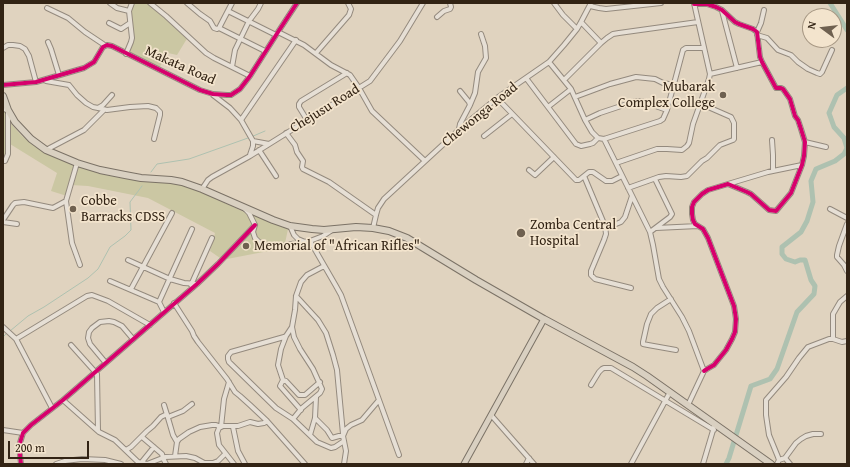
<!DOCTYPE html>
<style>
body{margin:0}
#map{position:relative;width:850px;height:467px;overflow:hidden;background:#e0d3bf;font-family:"Gentium Book Plus",serif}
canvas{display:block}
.frame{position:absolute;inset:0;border:4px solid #322314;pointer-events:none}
.north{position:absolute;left:802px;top:8px;width:40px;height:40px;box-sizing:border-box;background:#f3e4cd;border:1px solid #a69783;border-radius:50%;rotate:285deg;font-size:11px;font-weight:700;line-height:16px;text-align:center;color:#322314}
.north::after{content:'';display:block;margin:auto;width:14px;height:18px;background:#6f6150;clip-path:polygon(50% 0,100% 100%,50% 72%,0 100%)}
.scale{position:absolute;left:8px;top:441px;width:81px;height:18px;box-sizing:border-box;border:2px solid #322314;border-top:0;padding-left:5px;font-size:12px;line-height:14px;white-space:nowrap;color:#322314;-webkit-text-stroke:3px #f3e4cd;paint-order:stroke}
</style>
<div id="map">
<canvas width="850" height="467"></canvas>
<div class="frame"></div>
<div class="north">N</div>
<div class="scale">200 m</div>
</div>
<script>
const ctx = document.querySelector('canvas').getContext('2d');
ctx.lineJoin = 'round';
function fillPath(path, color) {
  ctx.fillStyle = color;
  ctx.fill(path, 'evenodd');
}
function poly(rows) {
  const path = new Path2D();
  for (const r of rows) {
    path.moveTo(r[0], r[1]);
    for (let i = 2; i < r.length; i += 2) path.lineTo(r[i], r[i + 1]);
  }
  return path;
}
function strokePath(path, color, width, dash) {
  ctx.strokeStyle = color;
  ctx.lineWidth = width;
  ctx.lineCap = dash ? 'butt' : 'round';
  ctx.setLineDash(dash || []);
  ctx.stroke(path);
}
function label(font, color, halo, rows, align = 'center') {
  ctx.font = font + ' "Gentium Book Plus",serif';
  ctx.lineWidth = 3.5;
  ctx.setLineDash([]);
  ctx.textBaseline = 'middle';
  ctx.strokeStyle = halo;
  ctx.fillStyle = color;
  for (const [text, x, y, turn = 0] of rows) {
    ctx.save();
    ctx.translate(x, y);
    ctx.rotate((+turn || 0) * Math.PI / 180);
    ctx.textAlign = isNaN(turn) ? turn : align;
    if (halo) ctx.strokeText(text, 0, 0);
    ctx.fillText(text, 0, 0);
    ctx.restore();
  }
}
fillPath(poly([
 [132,3,150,3,188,37,177,55,168,53,158,70,126,54,131,42,129,11],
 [8,110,10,121,12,125,22,136,34,146,52,156,95,172,117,177,165,182,188,186,242,211,288,229,284,248,227,259,220,258,210,251,215,233,148,198,88,186,71,185,67,196,51,191,57,173,10,144,8,154,3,161,3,112]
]), '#cbc7a3');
strokePath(poly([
 [251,137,265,131],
 [151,172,157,164,189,159,248,138],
 [10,331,28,316,44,307,88,278,98,269,110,247,125,236,131,230,130,202,142,186],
 [3,337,7,333]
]), '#aec1b0', 1);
strokePath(poly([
 [830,3,847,30],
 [726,464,729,458,751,386,770,379,777,369,797,312,814,294,815,286,811,280,805,260,800,260,795,262,786,259,782,254,782,247,801,232,807,221,813,202,811,181,816,169,835,161,844,154,847,148,844,138,834,127,829,113,837,95,847,88]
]), '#aec1b0', 5);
const minor = poly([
 [110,3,117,8,129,11],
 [150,3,166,16,206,53,214,58,250,76],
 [187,3,200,14,210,21,214,28,217,29,219,28,232,3],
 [554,3,563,15,577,29],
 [694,4,707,4,716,7,722,10,735,22,739,24,753,29,757,32,760,57,762,62,776,88,781,88,783,89,790,99,795,116,798,120,801,129,805,142,804,156,802,165,791,193,776,211,769,210,751,194,747,192,728,184,708,190,702,194,694,202,692,207,692,214,693,220,695,224,703,229,708,238,734,306,736,319,735,332,732,339,726,350,714,365,707,369,704,371],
 [590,6,599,8,606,9,661,3],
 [47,8,68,18,85,32,103,44,105,46],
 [228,11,276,35],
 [722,11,737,68],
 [437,17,444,11,450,9,451,7,450,3],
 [581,22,601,43],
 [109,23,121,29,130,23],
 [219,28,265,51],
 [278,32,304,45,331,65,350,75,359,88,372,111,425,161],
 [757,32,761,23,764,10],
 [757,35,767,38,778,50,791,55,798,62,808,69,817,73,820,74,822,72,832,50],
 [48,42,51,49,59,75],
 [3,48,8,45,13,45,20,46,25,49,29,56,36,82],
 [316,53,349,15,351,9,348,3],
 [126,54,131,42,132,38,129,11,132,3],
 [549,62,571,89,585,120,592,132,598,138,604,139,660,121,663,119,667,110,683,50,686,48,703,48],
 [232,67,235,50,249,21,258,9,261,3],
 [710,74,762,62],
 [526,78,576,144,581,146,590,144,593,143,598,138],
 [564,80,601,43,607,38,613,34,619,33,698,22],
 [46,81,69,85,77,95,86,103,93,107,103,109,107,110,130,107,148,106,156,108,160,112,160,115,154,139],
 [3,85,36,82,84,68,94,62,103,47,107,45,112,46,200,90,213,94,227,95,231,95,240,89,250,76,278,32,297,3],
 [213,95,230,108,241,120],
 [575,97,610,84,636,77,655,79,663,83,674,85],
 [497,98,576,180,579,180,589,172,593,172,606,181,612,181,622,176],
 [470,105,475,93,478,72,486,58,485,46,481,34],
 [548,107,571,89],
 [98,108,103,105,112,95],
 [3,109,8,110,8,154,5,161,3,161],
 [307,120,299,107,299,104,301,101,347,73],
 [585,120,600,113,636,101,641,101,667,110],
 [459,129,460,124,470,105,469,102,460,91],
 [286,133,295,145,297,152,303,161,302,167,303,169,329,182,376,215],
 [484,136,512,114],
 [604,139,650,232,653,245,659,279,663,287,682,317,689,331,704,371,688,405],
 [772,140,773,155,773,171],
 [253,141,269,144],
 [805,142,826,147],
 [46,150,84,130,104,110],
 [259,150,276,176],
 [250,155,253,146,253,141,241,120,296,40],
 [77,163,66,201,72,243,80,265],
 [616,163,657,149,667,149,682,150,687,146,689,143,693,124,709,79,710,74,694,3],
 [529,170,535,175,554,157],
 [584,176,605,226],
 [728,184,768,172,802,165],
 [628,188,659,177,666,176,681,177,687,176,702,161,707,158,720,145,733,140,734,139,734,123,731,117,699,103],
 [202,189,208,180,212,177,250,156,370,81,400,41,423,3],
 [245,209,249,213,255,225,253,232,255,238,259,242,273,247,310,241,323,236,332,230],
 [830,209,847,218],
 [3,220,13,205,15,203,24,202,53,208,66,201],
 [3,222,17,224],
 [847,224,839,246,837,255,837,257,844,265,847,271],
 [290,226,294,235,298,239,305,242],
 [373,228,376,215,378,208,384,199,462,127,497,98,549,62,564,45,577,29,581,22,591,3],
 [656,228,698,226],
 [650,232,670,217,672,214,655,179],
 [310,241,336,286,341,295,399,455],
 [128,260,170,279,184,283,197,284],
 [324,266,307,275,301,282,296,296,295,310,292,327,286,336,284,337,231,352,228,356,228,359,229,362,276,408,293,419,317,442,331,448,335,447,344,441],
 [110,281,159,302,164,312],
 [191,285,212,238],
 [631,288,595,279,591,275,591,271,604,240,606,234,605,226,616,224,621,222,625,217,632,196],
 [131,289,172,213],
 [296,296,318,320,326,333,333,355,337,370,343,434],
 [671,299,657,308,651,314,647,324,643,342,643,344,648,345,676,350],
 [159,302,192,229],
 [174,303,192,331,194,336,198,342,227,379,235,392,240,396,250,405,267,421,305,464],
 [3,327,16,339,52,408],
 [292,327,294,337,300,349,313,369,322,389,320,393,302,408,293,419],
 [286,336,281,349,278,365,283,380,280,386,301,410],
 [16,339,87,296,92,295,108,301,150,325],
 [833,339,833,314,840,302,847,296],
 [71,345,97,374,98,431],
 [105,362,90,344,88,338,89,332,92,328,100,322,109,321,114,322,122,326,133,339],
 [283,380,286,381,299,395,305,395,320,382],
 [591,385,599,372,602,369,604,368,611,368,714,430],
 [63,400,99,432,115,440,138,462,147,464,165,457,186,456,195,458,206,464],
 [164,405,168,418,173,435,177,442],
 [491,415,534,464],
 [168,417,183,411,192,404],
 [315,418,327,430,332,438,339,436,343,436],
 [233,427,238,451,245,464],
 [3,430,23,433],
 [310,435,315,418,316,397],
 [142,437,162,454,163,458,166,464],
 [126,450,131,447,147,431,153,426,161,417,167,414],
 [175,456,177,442,179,439,189,432,200,427,212,425,216,425,221,427,224,399,229,382],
 [785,458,790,464],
 [779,460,785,458,796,443,801,439,806,436,813,434,821,434],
 [141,463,154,447],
 [205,463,213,463,218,461,225,454],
 [21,464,19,446,23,433,31,425,63,400,197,284,218,264,255,225],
 [56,464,65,461,82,459,105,460,121,464],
 [234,464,219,445,217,433,219,428,223,426,238,426,250,422,258,424,264,423,267,421],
 [344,464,346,451,343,436,346,429,351,425,362,420,379,400],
 [526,464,529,458],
 [631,464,670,392],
 [703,464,714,427],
 [777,464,779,460,778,457,769,435,766,415,766,400,786,377,799,358,808,347,829,339,833,339,842,342,847,341]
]);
const major = poly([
 [464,464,544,319]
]);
const highway = poly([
 [3,96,8,110,15,122,31,139,46,150,77,163,100,170,125,175,141,178,171,180,182,182,202,189,273,220,290,226,312,229,324,230,356,227,373,228,389,231,407,238,476,280,544,319,633,367,647,376,771,464]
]);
strokePath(minor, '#948a7e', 6);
strokePath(major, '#7b7266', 7);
strokePath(highway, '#7b7266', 8);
strokePath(minor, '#e6dfd5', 4);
strokePath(major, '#d9d0c1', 5);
strokePath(highway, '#d9d0c1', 6);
strokePath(poly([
 [694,4,707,4,716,7,722,10,735,22,739,24,753,29,757,32,760,57,762,62,776,88,781,88,783,89,790,99,795,116,798,120,801,129,805,142,804,156,802,165,791,193,776,211,769,210,751,194,747,192,728,184,708,190,702,194,694,202,692,207,692,214,693,220,695,224,703,229,708,238,734,306,736,319,735,332,732,339,726,350,714,365,707,369,704,371],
 [3,85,36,82,84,68,94,62,103,47,107,45,112,46,200,90,213,94,227,95,231,95,240,89,250,76,278,32,297,3],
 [21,464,19,446,23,433,31,425,63,400,197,284,218,264,255,225]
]), '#d6006c', 4);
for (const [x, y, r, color] of [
 [723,95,4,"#6f6150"],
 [73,209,4,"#6f6150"],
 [521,233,5,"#6f6150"],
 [246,246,4,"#6f6150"]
]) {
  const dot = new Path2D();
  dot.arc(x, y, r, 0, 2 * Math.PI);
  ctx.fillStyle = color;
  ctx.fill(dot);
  strokePath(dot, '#f3e4cd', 1.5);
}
label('14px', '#322314', '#f3e4cd', [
 ["Makata Road",180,66,24],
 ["Chejusu Road",325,109,-32],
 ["Chewonga Road",480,115,-39]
]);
label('14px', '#322314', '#f3e4cd', [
 ["Mubarak",715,87,"right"],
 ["Complex College",715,103,"right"],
 ["Cobbe",81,201],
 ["Barracks CDSS",81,217],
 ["Zomba Central",530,225],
 ["Hospital",530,241],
 ["Memorial of \"African Rifles\"",254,246]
], 'left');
</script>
